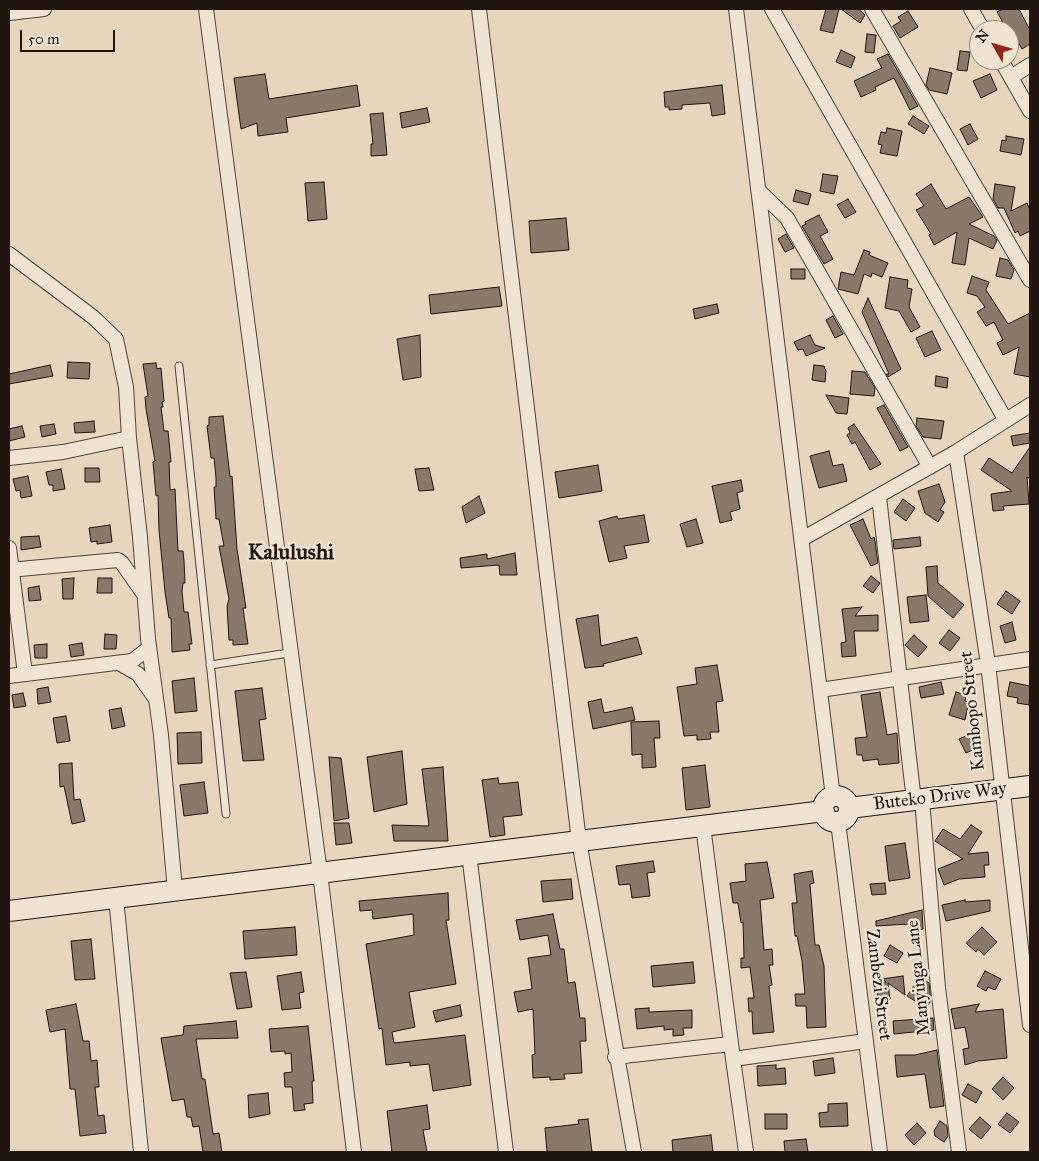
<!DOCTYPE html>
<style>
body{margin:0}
#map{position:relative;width:1039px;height:1161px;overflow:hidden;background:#e7d6bd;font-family:"IM FELL Great Primer",serif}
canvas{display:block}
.frame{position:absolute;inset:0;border:10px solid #211510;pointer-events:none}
.north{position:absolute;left:969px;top:20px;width:50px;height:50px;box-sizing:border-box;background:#efe4d4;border:1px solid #9d9186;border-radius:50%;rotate:308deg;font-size:14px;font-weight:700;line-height:20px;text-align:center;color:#211510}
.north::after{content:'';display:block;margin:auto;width:18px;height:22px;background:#8f2418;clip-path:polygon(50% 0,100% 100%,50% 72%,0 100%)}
.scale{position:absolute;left:20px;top:30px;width:95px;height:22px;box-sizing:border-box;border:2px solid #211510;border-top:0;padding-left:6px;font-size:15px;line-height:18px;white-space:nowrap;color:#211510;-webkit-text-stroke:4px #efe4d4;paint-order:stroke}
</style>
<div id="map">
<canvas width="1039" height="1161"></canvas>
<div class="frame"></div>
<div class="north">N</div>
<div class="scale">50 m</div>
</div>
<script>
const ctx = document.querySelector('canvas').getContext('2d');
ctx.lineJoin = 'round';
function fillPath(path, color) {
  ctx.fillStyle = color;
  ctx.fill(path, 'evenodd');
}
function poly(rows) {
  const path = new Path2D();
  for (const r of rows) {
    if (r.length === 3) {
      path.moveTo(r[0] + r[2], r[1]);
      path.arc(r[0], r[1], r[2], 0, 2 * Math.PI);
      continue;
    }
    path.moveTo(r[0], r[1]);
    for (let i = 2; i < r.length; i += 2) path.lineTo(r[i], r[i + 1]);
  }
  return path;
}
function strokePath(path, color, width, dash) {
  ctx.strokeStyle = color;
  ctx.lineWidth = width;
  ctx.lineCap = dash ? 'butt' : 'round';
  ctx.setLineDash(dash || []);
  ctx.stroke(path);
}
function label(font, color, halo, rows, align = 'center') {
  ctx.font = font + ' "IM FELL Great Primer",serif';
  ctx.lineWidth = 4.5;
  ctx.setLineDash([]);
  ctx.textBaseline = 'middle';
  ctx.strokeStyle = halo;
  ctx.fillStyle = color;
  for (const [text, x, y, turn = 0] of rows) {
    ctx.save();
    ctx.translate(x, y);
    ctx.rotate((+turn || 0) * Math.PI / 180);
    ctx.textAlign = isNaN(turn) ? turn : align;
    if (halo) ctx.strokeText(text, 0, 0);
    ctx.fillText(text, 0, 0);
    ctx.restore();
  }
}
const building = poly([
 [826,9,839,9,833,33,820,30,826,9],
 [841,9,859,9,865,15,860,23,841,9],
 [1003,9,1019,9,1030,30,1030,44,1022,49,1012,31,1009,33,997,12,1003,9],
 [908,11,918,27,900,38,893,26,901,21,898,17,908,11],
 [867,34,876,35,874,53,865,52,867,34],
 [841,50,855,57,851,68,836,62,841,50],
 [960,51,970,52,967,71,957,70,960,51],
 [888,54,918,106,910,110,894,78,875,87,876,90,861,97,854,81,882,68,877,59,888,54],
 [930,68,952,73,947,94,929,90,926,85,930,68],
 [265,74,269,99,357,85,360,106,286,118,288,132,258,136,257,123,241,129,234,78,265,74],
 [990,74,997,90,981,98,973,81,990,74],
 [722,85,725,114,712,116,710,103,682,105,682,109,669,110,669,107,665,107,664,92,722,85],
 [427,108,430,122,402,128,400,113,427,108],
 [383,113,387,155,371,156,371,144,373,144,370,114,383,113],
 [913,116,929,126,924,134,908,124,913,116],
 [970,124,978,139,968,145,960,129,970,124],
 [887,128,902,131,897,156,880,153,882,145,878,144,881,132,886,133,887,128],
 [1006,136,1024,139,1021,155,1000,151,1002,140,1006,141,1006,136],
 [823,174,838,176,834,194,820,191,823,174],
 [324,182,327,219,308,221,305,183,324,182],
 [931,184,946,209,969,197,983,217,969,224,994,236,997,240,993,249,969,238,965,265,952,263,957,232,934,245,929,235,931,234,916,210,924,206,916,194,931,184],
 [995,184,1015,187,1011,211,1027,203,1030,210,1030,231,1020,236,1018,231,1015,233,1004,208,998,208,993,199,995,184],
 [796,190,811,194,808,205,793,201,796,190],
 [848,199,856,212,845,218,837,205,848,199],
 [819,215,828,232,820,236,833,259,824,264,802,226,806,224,805,222,819,215],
 [566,218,569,250,531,253,529,221,566,218],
 [786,234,794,248,785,252,778,239,786,234],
 [864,250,870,252,869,255,888,263,882,277,872,273,871,277,864,274,858,294,838,289,841,272,854,275,864,250],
 [1000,258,1008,260,1014,270,1011,279,996,276,1000,258],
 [791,269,805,269,805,279,791,279,791,269],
 [972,276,989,282,986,290,1008,324,1030,313,1030,377,1014,374,1019,347,1003,355,997,343,1003,340,994,322,986,326,977,312,985,307,977,296,967,293,972,276],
 [890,277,908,280,907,288,912,289,909,307,920,327,911,332,899,311,885,308,890,277],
 [499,287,502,306,431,314,429,295,499,287],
 [868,298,901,369,888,377,886,374,889,374,862,312,868,298],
 [717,304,719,313,695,319,693,309,717,304],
 [833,316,843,334,835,338,826,320,833,316],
 [932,331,941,350,925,357,916,338,932,331],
 [420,335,421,377,403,380,397,339,420,335],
 [810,335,815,345,825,348,806,356,803,349,798,350,794,342,810,335],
 [68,362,90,363,89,379,67,378,68,362],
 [156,363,157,369,161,368,164,401,162,402,163,407,161,407,164,431,168,431,171,462,169,462,170,490,175,489,178,551,183,551,184,561,185,583,183,583,182,591,184,612,188,612,192,644,189,644,190,650,172,652,171,618,169,618,165,592,159,530,158,495,156,496,155,485,153,462,155,461,146,409,145,397,148,396,143,364,156,363],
 [50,365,53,376,9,384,9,374,50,365],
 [814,365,824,366,826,371,825,382,812,380,814,365],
 [852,371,865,372,875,388,874,396,850,394,852,371],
 [936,376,948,378,947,388,935,386,936,376],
 [826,395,849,398,847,414,836,413,826,395],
 [884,405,908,447,900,451,877,408,884,405],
 [223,416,230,477,232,476,237,549,246,608,243,608,248,644,233,645,233,640,229,640,227,606,229,599,219,546,224,546,219,519,216,519,214,487,216,487,216,478,214,458,211,458,207,426,209,425,209,417,223,416],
 [917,418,944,421,941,439,923,437,916,426,917,418],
 [94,421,95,432,75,433,74,423,94,421],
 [54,424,56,434,42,437,40,426,54,424],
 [854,424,881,464,870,470,855,442,852,444,847,435,850,433,848,428,854,424],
 [22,426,25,437,9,441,9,429,22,426],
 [1030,433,1030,443,1013,446,1011,436,1030,433],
 [1030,447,1030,479,1027,477,1029,504,1003,506,1004,510,993,511,991,494,1012,491,981,470,989,458,1012,473,1030,447],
 [829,451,833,466,843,464,847,481,819,488,810,456,829,451],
 [598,465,602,491,559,498,555,472,598,465],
 [85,468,99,468,100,482,85,482,85,468],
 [429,468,434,490,419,491,415,469,429,468],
 [61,469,65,489,53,491,53,485,49,485,46,472,61,469],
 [28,476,32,496,21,498,20,490,16,491,13,479,28,476],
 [741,480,743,491,737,493,740,509,730,512,732,520,720,523,712,486,741,480],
 [939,484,945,502,940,510,944,512,938,522,925,513,918,491,939,484],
 [479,496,485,513,466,523,462,507,479,496],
 [903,499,915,508,906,521,894,512,903,499],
 [644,515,649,542,624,546,627,558,609,562,599,521,617,516,618,519,644,515],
 [696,519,703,543,687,547,680,524,696,519],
 [863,519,871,539,874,537,875,541,878,563,871,566,850,525,863,519],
 [110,525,112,542,97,544,97,541,91,542,89,528,110,525],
 [39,536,41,547,21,550,21,537,39,536],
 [920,537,921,546,894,549,893,540,920,537],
 [515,553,517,575,500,575,499,565,461,568,460,558,487,554,487,559,515,553],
 [937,566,938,583,964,605,953,618,928,596,926,567,937,566],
 [871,576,880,583,873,593,863,586,871,576],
 [74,578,73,599,63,599,62,579,74,578],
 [98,578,112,578,112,593,97,593,98,578],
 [39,586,41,600,29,601,28,588,39,586],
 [1006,591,1020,601,1012,614,997,604,1006,591],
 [926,595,929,621,910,623,907,597,926,595],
 [862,607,855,616,878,615,878,631,854,631,856,656,842,657,841,643,846,642,842,609,862,607],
 [598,615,601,646,637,637,642,654,603,664,604,666,585,668,576,619,598,615],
 [1012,622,1016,640,1005,643,1000,626,1012,622],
 [949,630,960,638,950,651,939,643,949,630],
 [105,634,117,635,116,649,104,649,105,634],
 [914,635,927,647,918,657,905,645,914,635],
 [82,643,84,655,71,657,69,645,82,643],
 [47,644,47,658,35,658,34,645,47,644],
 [717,665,723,701,716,702,719,732,710,732,711,739,697,740,697,735,684,736,677,687,697,684,695,668,717,665],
 [194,678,197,711,175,713,172,681,194,678],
 [941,682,944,694,921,698,919,687,941,682],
 [1010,682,1030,686,1029,705,1017,703,1018,698,1007,696,1010,682],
 [48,687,51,702,38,704,37,689,48,687],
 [262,688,266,719,259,720,264,760,243,761,235,691,262,688],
 [880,692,887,735,897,733,899,763,879,765,878,759,863,761,862,755,857,755,855,738,867,737,861,695,880,692],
 [956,692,966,695,965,701,969,702,965,720,949,715,956,692],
 [23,693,26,706,14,708,12,695,23,693],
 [601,699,604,713,632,707,635,720,593,729,588,702,601,699],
 [121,708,125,726,112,729,109,710,121,708],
 [66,716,70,741,57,743,53,718,66,716],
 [659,721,660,738,654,738,656,767,642,768,642,754,632,755,631,722,659,721],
 [201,732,202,763,178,764,177,733,201,732],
 [968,735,975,749,966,753,959,739,968,735],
 [402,751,407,804,374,812,367,757,402,751],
 [329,757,341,758,349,818,334,821,329,757],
 [72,763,74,800,80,799,85,821,72,824,64,786,60,787,59,764,72,763],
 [705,765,710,807,686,810,682,768,705,765],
 [443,767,448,841,394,841,392,825,429,826,422,769,443,767],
 [498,778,499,784,518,782,522,815,503,817,505,835,490,837,482,780,498,778],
 [204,782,208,813,184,816,180,785,204,782],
 [334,823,349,823,352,843,336,845,334,823],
 [971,825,982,832,968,854,988,852,989,865,984,865,985,877,959,879,944,885,938,869,963,859,935,841,943,829,960,839,971,825],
 [905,843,910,878,889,881,885,846,905,843],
 [653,861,655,872,647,873,650,896,632,898,630,884,619,885,616,866,653,861],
 [767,862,774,898,760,900,764,950,772,949,773,965,769,965,772,985,769,986,774,1032,753,1034,752,1011,749,1012,748,998,754,998,750,967,741,968,741,958,744,958,743,922,741,923,738,903,733,903,730,883,746,881,745,864,767,862],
 [812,871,814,883,810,884,815,945,819,945,824,966,826,1027,807,1028,806,1006,796,1006,795,994,805,994,802,961,797,936,795,936,792,903,797,903,794,874,812,871],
 [571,879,573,899,543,902,541,881,571,879],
 [885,883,886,894,872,895,870,884,885,883],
 [448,893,449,920,446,920,456,984,409,992,415,1027,392,1032,394,1043,465,1035,471,1085,433,1091,429,1064,410,1066,410,1062,386,1065,382,1028,379,1029,366,944,414,935,413,914,373,919,372,910,360,911,359,901,448,893],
 [965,900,965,902,990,900,990,911,946,921,942,905,965,900],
 [922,910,923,929,910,931,909,924,876,926,876,921,922,910],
 [553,914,560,949,564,949,568,983,575,982,580,1018,585,1018,586,1041,580,1041,582,1073,564,1074,565,1079,550,1080,550,1077,533,1078,532,1055,535,1054,533,1009,518,1012,514,992,532,989,528,958,551,955,548,935,520,940,516,920,553,914],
 [295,927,297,955,245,959,243,931,295,927],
 [982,927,997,942,984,955,978,949,976,952,966,943,982,927],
 [91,939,95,979,75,980,71,941,91,939],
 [890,945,903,953,897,963,884,956,890,945],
 [693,962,695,983,653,987,651,966,693,962],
 [985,971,1001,979,995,990,988,987,986,991,977,986,985,971],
 [246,972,252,1007,237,1009,230,973,246,972],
 [301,972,304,992,299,993,301,1008,282,1010,277,976,301,972],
 [903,976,905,995,888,983,890,999,878,1000,876,983,886,982,882,979,903,976],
 [920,977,929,983,931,1001,927,1006,923,1006,907,996,920,977],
 [76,1004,83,1041,89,1041,91,1061,97,1060,99,1087,95,1087,98,1116,104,1115,106,1133,80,1136,75,1089,70,1089,65,1029,50,1032,46,1010,76,1004],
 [979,1004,975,1012,1003,1009,1007,1058,978,1061,965,1065,963,1049,969,1048,965,1027,955,1029,951,1009,979,1004],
 [460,1005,462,1016,436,1022,433,1011,460,1005],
 [649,1008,649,1012,692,1010,692,1028,683,1028,684,1035,673,1036,673,1029,664,1030,664,1026,637,1029,635,1009,649,1008],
 [933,1018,934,1030,894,1034,893,1021,933,1018],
 [236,1021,238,1038,196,1039,202,1079,205,1079,213,1134,219,1133,222,1152,203,1152,199,1126,193,1127,191,1117,187,1117,184,1099,172,1101,161,1038,183,1035,184,1026,236,1021],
 [308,1026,314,1081,312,1081,313,1103,304,1104,305,1110,294,1111,292,1087,285,1087,284,1073,292,1072,291,1053,285,1054,285,1051,271,1052,269,1029,308,1026],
 [937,1050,944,1106,930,1108,925,1074,897,1077,895,1055,915,1055,937,1050],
 [833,1058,835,1073,815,1076,813,1061,833,1058],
 [776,1065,776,1069,785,1068,786,1084,758,1086,757,1066,776,1065],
 [1003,1077,1014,1088,1003,1100,992,1089,1003,1077],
 [968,1084,982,1092,976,1103,962,1095,968,1084],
 [268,1093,270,1114,249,1118,248,1095,268,1093],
 [847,1103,848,1126,820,1127,819,1113,828,1112,828,1104,847,1103],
 [427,1105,430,1129,423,1130,427,1152,392,1152,387,1111,427,1105],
 [1007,1113,1019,1122,1010,1133,998,1124,1007,1113],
 [765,1114,787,1114,787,1129,765,1129,765,1114],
 [980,1117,991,1127,981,1139,969,1129,980,1117],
 [588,1119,592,1152,547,1152,545,1128,579,1124,578,1120,588,1119],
 [940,1121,947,1126,948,1136,944,1142,935,1136,934,1131,940,1121],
 [917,1123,926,1133,914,1145,905,1135,917,1123],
 [711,1135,713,1152,673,1152,672,1140,711,1135],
 [806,1139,808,1152,785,1152,784,1141,806,1139]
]);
fillPath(building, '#88796a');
strokePath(building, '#211510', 1);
const lane = poly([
 [179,366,226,814],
 [210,665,289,653]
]);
const street = poly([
 [206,9,320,873,354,1152],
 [479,9,579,841,634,1152],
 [736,9,833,797],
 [772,9,1005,419],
 [872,9,1030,280],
 [971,9,983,30],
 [9,13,44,9],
 [1001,60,1030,111],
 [1011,77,1030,65],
 [758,190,787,218,930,467],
 [9,254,93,317,116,339,126,387,129,438,140,537,148,639,161,735,175,890],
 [956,452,988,664,1030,1025],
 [9,458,63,452,129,438],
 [879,497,914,801],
 [802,539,956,452,1030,405],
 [9,548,25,674],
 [9,570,118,560,122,563,143,593],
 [119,663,138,674,155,698],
 [9,676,132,661,149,648],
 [820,690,1030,659],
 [922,800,938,988,959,1152],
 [838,822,880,1152],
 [703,826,733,1059,866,1041],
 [469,854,506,1152],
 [116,898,141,1152],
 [615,1057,730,1044],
 [733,1059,746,1152]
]);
const secondary = poly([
 [836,809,13],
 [849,808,1030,786],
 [9,911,824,811]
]);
strokePath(lane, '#52453b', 9);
strokePath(street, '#52453b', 16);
strokePath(secondary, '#211510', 22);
strokePath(lane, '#efe4d4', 7);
strokePath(street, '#efe4d4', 14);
strokePath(secondary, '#efe4d4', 20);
label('18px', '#211510', '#efe4d4', [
 ["Kambopo Street",973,711,-96],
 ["Buteko Drive Way",940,797,-7],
 ["Manyinga Lane",919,978,-96],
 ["Zambezi Street",878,985,83]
]);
label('bold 22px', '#211510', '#efe4d4', [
 ["Kalulushi",291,554]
]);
</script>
